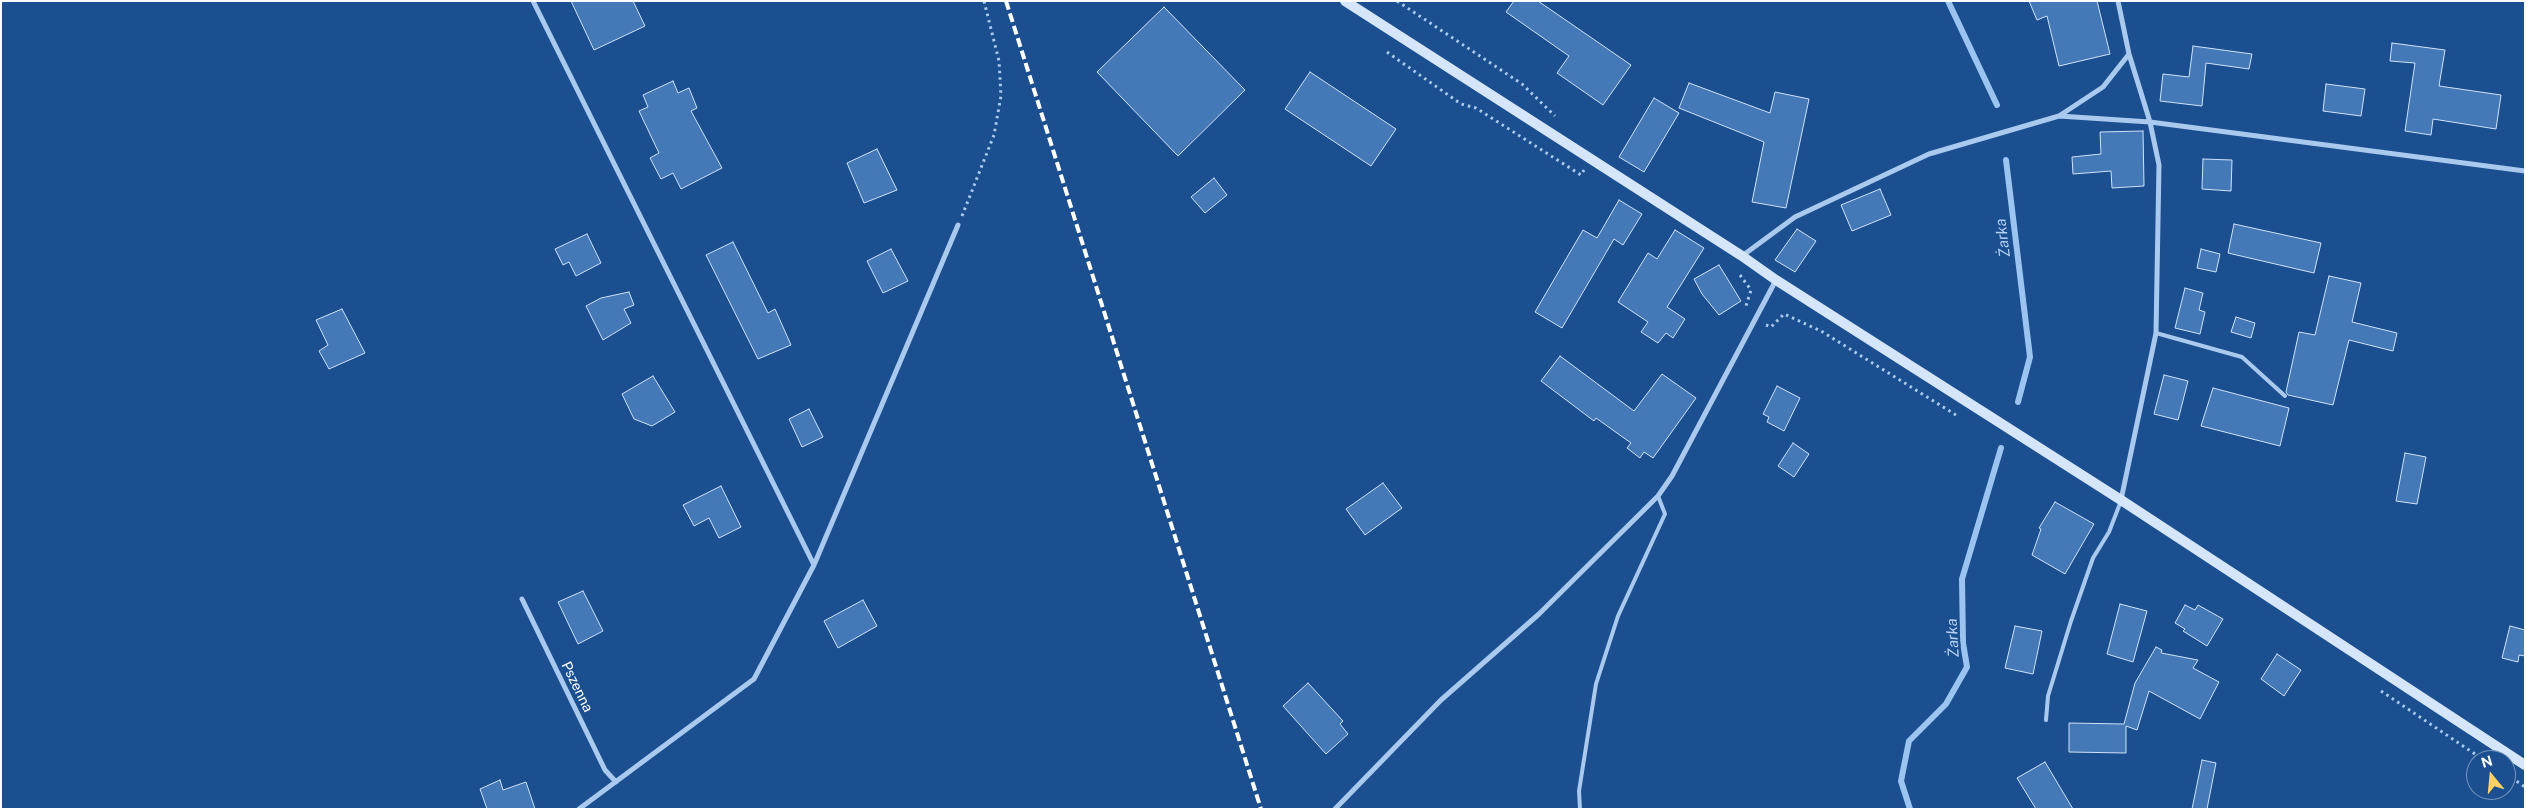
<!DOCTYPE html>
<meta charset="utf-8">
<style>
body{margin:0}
#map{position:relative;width:2526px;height:810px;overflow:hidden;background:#1b4f8f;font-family:"Public Sans",sans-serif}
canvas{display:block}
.frame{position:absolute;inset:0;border:2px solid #fff;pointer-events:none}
.north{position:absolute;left:2466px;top:750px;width:50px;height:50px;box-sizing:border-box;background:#1b4f8f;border:1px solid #7695bc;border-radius:50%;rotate:343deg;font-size:14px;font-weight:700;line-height:20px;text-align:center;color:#fff}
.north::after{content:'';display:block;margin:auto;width:18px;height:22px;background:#ffd166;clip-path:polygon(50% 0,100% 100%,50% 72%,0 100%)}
</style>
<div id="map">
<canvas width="2526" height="810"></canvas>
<div class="frame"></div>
<div class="north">N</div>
</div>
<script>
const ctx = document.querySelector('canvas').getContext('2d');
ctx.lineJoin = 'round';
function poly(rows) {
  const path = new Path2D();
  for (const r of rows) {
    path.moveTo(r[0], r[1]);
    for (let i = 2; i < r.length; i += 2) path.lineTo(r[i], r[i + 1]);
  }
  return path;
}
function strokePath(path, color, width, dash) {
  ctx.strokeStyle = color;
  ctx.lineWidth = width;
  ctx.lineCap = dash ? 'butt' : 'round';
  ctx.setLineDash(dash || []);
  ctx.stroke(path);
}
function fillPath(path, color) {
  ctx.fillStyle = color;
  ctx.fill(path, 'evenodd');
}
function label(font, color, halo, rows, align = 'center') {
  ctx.font = font + ' "Public Sans",sans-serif';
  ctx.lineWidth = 5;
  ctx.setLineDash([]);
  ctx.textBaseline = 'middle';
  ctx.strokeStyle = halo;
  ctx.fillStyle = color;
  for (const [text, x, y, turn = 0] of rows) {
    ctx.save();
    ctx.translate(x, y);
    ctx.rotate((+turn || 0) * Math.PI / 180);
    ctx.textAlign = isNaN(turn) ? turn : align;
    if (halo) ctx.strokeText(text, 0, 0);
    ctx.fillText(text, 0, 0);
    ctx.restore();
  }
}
strokePath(poly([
 [1948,1,1997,105],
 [2006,160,2030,357,2018,402],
 [1910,809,1901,781,1909,741,1946,704,1967,667,1963,643,1962,579,2001,448]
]), '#9cc4f0', 6);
const building = poly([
 [571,1,633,1,645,26,594,50,571,1],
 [1514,1,1538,1,1631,65,1603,105,1557,73,1569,56,1506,12,1514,1],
 [2029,1,2097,1,2110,54,2059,66,2047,16,2037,20,2029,1],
 [1164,7,1245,90,1178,156,1097,72,1164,7],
 [2392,43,2445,50,2439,86,2501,95,2496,129,2433,119,2431,135,2405,131,2415,63,2390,61,2392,43],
 [2193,46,2252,54,2249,69,2206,63,2202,106,2160,101,2163,74,2189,77,2193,46],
 [1310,72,1396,129,1371,166,1285,109,1310,72],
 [673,81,678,93,689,88,697,108,691,111,722,168,681,189,673,173,661,179,650,158,659,153,639,111,648,107,643,95,673,81],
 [1689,83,1770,113,1775,92,1809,99,1786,208,1752,202,1764,142,1679,108,1689,83],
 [2326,84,2365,89,2361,116,2323,111,2326,84],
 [1654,98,1679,113,1644,172,1619,157,1654,98],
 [2143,131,2144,186,2112,188,2111,171,2073,174,2072,157,2101,154,2100,132,2143,131],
 [877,149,897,190,864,203,847,163,877,149],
 [2203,159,2232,160,2231,191,2202,189,2203,159],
 [1214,178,1227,195,1205,213,1191,197,1214,178],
 [1880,189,1891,215,1852,231,1841,205,1880,189],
 [1619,200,1642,214,1623,245,1614,239,1562,328,1535,312,1583,230,1597,238,1619,200],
 [2234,224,2321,243,2314,273,2228,253,2234,224],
 [1797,229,1816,241,1795,272,1775,260,1797,229],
 [1675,230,1704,248,1667,307,1685,319,1673,338,1666,333,1658,343,1641,332,1648,322,1618,302,1648,253,1657,259,1675,230],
 [587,234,601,263,576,276,569,262,563,265,555,249,587,234],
 [733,242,768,313,775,309,791,345,758,359,706,255,733,242],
 [891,249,908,281,883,293,867,261,891,249],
 [2201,249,2220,254,2216,272,2197,268,2201,249],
 [1719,265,1741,301,1719,315,1702,294,1694,279,1719,265],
 [2329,276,2361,283,2352,322,2397,333,2393,351,2349,340,2333,405,2288,395,2286,392,2299,332,2315,335,2329,276],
 [2185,288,2203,293,2199,310,2205,312,2200,334,2175,328,2185,288],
 [629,292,634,305,624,309,631,323,603,340,586,306,601,298,629,292],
 [342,309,365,353,329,369,319,351,328,345,316,320,342,309],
 [2236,317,2255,323,2251,338,2231,332,2236,317],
 [1560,356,1634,411,1662,374,1696,398,1653,458,1644,452,1640,458,1627,448,1631,443,1596,418,1594,421,1541,381,1560,356],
 [2164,375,2188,381,2178,420,2154,414,2164,375],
 [653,376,675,412,652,426,634,419,622,394,653,376],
 [1777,386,1800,398,1784,431,1767,422,1769,417,1763,414,1777,386],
 [2213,388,2289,408,2280,446,2201,426,2213,388],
 [809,409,823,437,802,447,789,419,809,409],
 [1793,443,1809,454,1794,477,1778,466,1793,443],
 [2405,453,2426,457,2417,504,2396,501,2405,453],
 [1383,483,1402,508,1365,535,1346,509,1383,483],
 [721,486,741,527,719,538,709,518,694,526,683,505,721,486],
 [2055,502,2094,524,2065,574,2032,555,2041,529,2039,528,2055,502],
 [583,591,603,631,578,644,558,602,583,591],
 [863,600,877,626,838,648,824,621,863,600],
 [2120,604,2147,611,2133,662,2107,654,2120,604],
 [2185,605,2195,610,2198,605,2223,619,2207,646,2183,631,2185,629,2175,623,2185,605],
 [2015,626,2042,631,2033,674,2005,668,2015,626],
 [2510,626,2525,630,2525,656,2519,655,2518,662,2502,658,2510,626],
 [2156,647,2162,650,2161,653,2198,660,2193,668,2219,682,2200,719,2149,691,2137,730,2126,726,2126,753,2069,752,2069,723,2124,724,2135,683,2156,647],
 [2277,654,2301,670,2284,696,2261,679,2277,654],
 [1308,683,1343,721,1340,724,1348,734,1326,754,1283,706,1308,683],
 [2202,760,2216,763,2207,809,2192,809,2202,760],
 [2045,762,2073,809,2036,809,2017,778,2045,762],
 [500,780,503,790,526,782,535,809,487,809,480,789,500,780]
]);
fillPath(building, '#4478b7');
strokePath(building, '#cfe3fa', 1);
strokePath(poly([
 [1397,1,1522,84,1555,116],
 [1387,52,1461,104,1476,108,1581,175,1584,170],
 [962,216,994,135,1001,96,999,61,984,1],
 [1740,275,1751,290,1745,309],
 [1766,325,1771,327,1784,314,1821,331,1956,415],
 [2381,691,2484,760],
 [2506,774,2525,787]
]), '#a9c9ee', 3, [2.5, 4]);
strokePath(poly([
 [2156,333,2242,357,2285,396],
 [2046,720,2048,696,2071,621,2093,558,2109,532,2121,501],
 [1580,809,1579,791,1596,684,1618,616,1665,514,1658,496]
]), '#a9c9ee', 4);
strokePath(poly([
 [533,1,814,565],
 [2118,1,2129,54,2150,122,2159,165,2156,333,2121,500],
 [2059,116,2150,122,2525,171],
 [1742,256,1795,217,1929,154,2059,116,2103,87,2129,54],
 [522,599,605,770,616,782],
 [579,809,754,679,814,565,958,225],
 [1335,809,1441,700,1539,614,1658,496,1672,476,1776,280]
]), '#a9c9ee', 5);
strokePath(poly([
 [1345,1,1742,256,1776,280,2121,500,2525,765]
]), '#d6e6fa', 10);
strokePath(poly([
 [1006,1,1261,809]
]), '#fff', 4, [9, 4]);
label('14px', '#fff', '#1b4f8f', [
 ["Pszenna",577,687,64]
]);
label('italic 15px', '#b5d3f5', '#1b4f8f', [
 ["Żarka",2003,238,-97],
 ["Żarka",1953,638,-93]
]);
</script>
